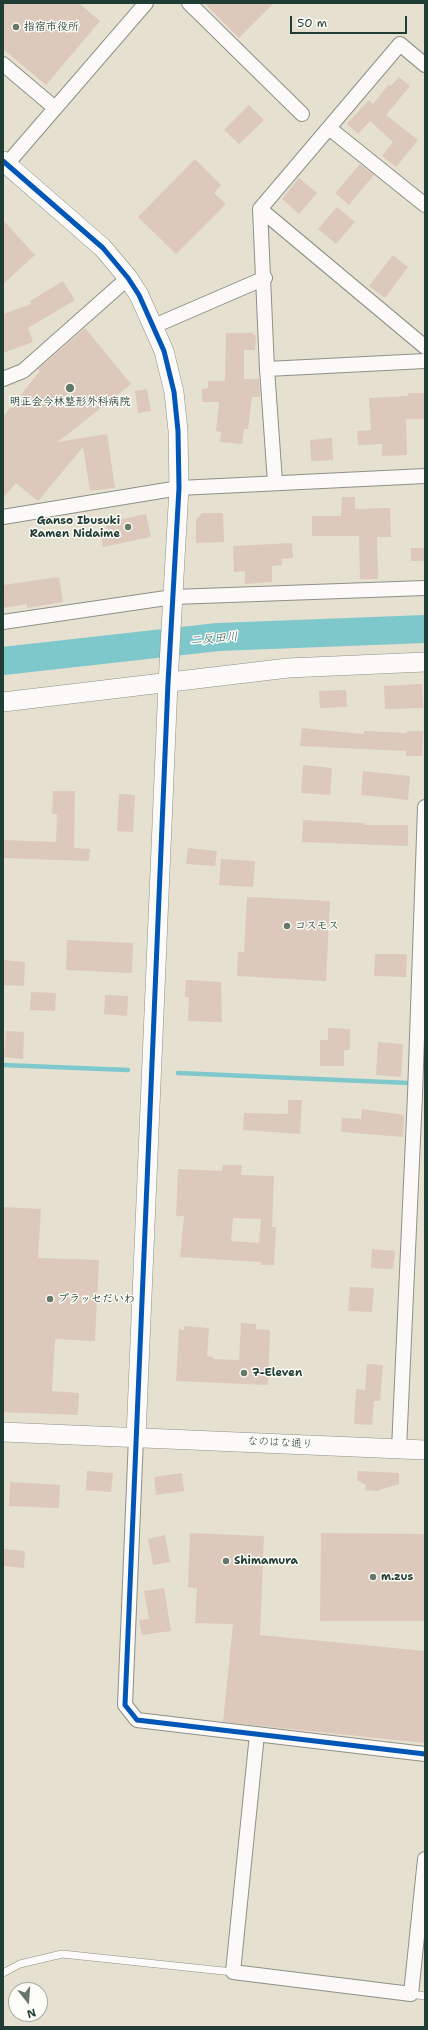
<!DOCTYPE html>
<meta charset="utf-8">
<style>
body{margin:0}
#map{position:relative;width:428px;height:2030px;overflow:hidden;background:#e6e0d0;font-family:"Shantell Sans",sans-serif}
canvas{display:block}
.frame{position:absolute;inset:0;border:4px solid #1f3d34;pointer-events:none}
.north{position:absolute;left:8px;top:1982px;width:40px;height:40px;box-sizing:border-box;background:#fdfcf7;border:1px solid #a4b0a9;border-radius:50%;rotate:163deg;font-size:11px;font-weight:700;line-height:16px;text-align:center;color:#1f3d34}
.north::after{content:'';display:block;margin:auto;width:14px;height:18px;background:#65766b;clip-path:polygon(50% 0,100% 100%,50% 72%,0 100%)}
.scale{position:absolute;left:290px;top:16px;width:117px;height:18px;box-sizing:border-box;border:2px solid #1f3d34;border-top:0;padding-left:5px;font-size:12px;line-height:14px;white-space:nowrap;color:#1f3d34;-webkit-text-stroke:3px #fdfcf7;paint-order:stroke}
</style>
<div id="map">
<canvas width="428" height="2030"></canvas>
<div class="frame"></div>
<div class="north">N</div>
<div class="scale">50 m</div>
</div>
<script>
const ctx = document.querySelector('canvas').getContext('2d');
ctx.lineJoin = 'round';
function poly(rows) {
  const path = new Path2D();
  for (const r of rows) {
    path.moveTo(r[0], r[1]);
    for (let i = 2; i < r.length; i += 2) path.lineTo(r[i], r[i + 1]);
  }
  return path;
}
function strokePath(path, color, width, dash) {
  ctx.strokeStyle = color;
  ctx.lineWidth = width;
  ctx.lineCap = dash ? 'butt' : 'round';
  ctx.setLineDash(dash || []);
  ctx.stroke(path);
}
function fillPath(path, color) {
  ctx.fillStyle = color;
  ctx.fill(path, 'evenodd');
}
function label(font, color, halo, rows, align = 'center') {
  ctx.font = font + ' "Shantell Sans","Klee One",sans-serif';
  ctx.lineWidth = 3;
  ctx.setLineDash([]);
  ctx.textBaseline = 'middle';
  ctx.strokeStyle = halo;
  ctx.fillStyle = color;
  for (const [text, x, y, turn = 0] of rows) {
    ctx.save();
    ctx.translate(x, y);
    ctx.rotate((+turn || 0) * Math.PI / 180);
    ctx.textAlign = isNaN(turn) ? turn : align;
    if (halo) ctx.strokeText(text, 0, 0);
    ctx.fillText(text, 0, 0);
    ctx.restore();
  }
}
strokePath(poly([
 [3,1065,128,1070],
 [178,1073,409,1083]
]), '#7ec8cc', 4.5);
strokePath(poly([
 [3,661,218,637,425,629]
]), '#7ec8cc', 28);
fillPath(poly([
 [3,3,79,3,100,21,46,85,3,49],
 [204,3,274,3,239,38],
 [399,77,410,86,386,115,418,140,396,167,382,156,393,142,370,121,358,134,347,124,369,100,373,104,389,84,391,86],
 [249,105,264,120,239,144,224,130],
 [195,159,221,185,214,193,226,204,176,254,138,217],
 [360,164,374,175,349,205,335,193],
 [299,178,317,193,299,214,282,199],
 [337,207,355,222,336,244,318,229],
 [3,220,35,255,3,284],
 [393,255,408,267,385,298,369,286],
 [63,281,75,300,28,328,33,342,3,353,3,314,31,304,30,301],
 [85,328,131,384,58,442,107,434,115,488,90,491,83,447,38,501,16,483,3,498,3,417,40,371,38,369],
 [226,333,253,333,253,335,256,335,255,350,244,350,244,379,259,379,260,397,252,397,248,429,244,429,242,444,220,442,221,432,216,431,219,402,202,402,202,389,208,388,208,381,225,381],
 [147,389,151,411,138,413,135,391],
 [408,393,425,393,425,419,406,419,407,455,382,456,382,444,358,445,357,431,371,430,369,398,408,396],
 [332,438,333,460,311,461,310,440],
 [342,497,355,497,355,509,390,508,391,537,377,537,378,579,360,579,359,536,312,536,312,516,341,516],
 [202,513,223,513,224,542,196,543,196,520],
 [146,514,151,537,103,547,100,532,107,531,106,523],
 [292,543,293,558,282,559,282,565,272,566,272,582,245,584,245,571,234,572,233,546],
 [411,548,425,548,425,561,411,561],
 [59,577,63,602,27,608,27,604,3,608,3,585],
 [422,684,423,708,385,709,384,686],
 [346,690,347,707,320,708,319,691],
 [302,728,364,734,364,731,407,733,407,731,423,731,422,756,406,756,406,751,300,746],
 [303,765,332,768,330,795,301,793],
 [363,771,410,776,408,800,361,795],
 [53,791,75,791,74,848,90,849,89,861,3,858,3,840,56,842,57,814,52,814],
 [119,794,135,795,133,832,117,831],
 [303,820,364,823,364,825,408,825,408,846,302,842],
 [188,848,217,851,215,866,186,864],
 [221,859,255,861,253,887,219,885],
 [247,897,330,901,326,981,237,976,238,952,244,952],
 [67,940,133,943,132,973,66,970],
 [375,954,407,954,406,977,374,976],
 [3,960,25,962,24,986,3,985],
 [186,980,221,982,222,1022,188,1021,189,997,185,997],
 [31,992,56,993,55,1011,30,1010],
 [105,995,128,996,127,1016,104,1014],
 [328,1028,350,1029,350,1050,344,1050,344,1066,320,1066,320,1040,328,1040],
 [6,1031,24,1032,23,1059,4,1057],
 [378,1042,403,1044,401,1077,376,1075],
 [288,1100,302,1100,300,1134,243,1130,244,1113,288,1114],
 [362,1109,404,1115,403,1137,341,1132,342,1118,361,1119],
 [223,1165,242,1165,241,1175,274,1176,272,1227,276,1227,274,1265,261,1265,261,1262,180,1257,184,1216,176,1216,178,1169,222,1171],
 [233,1218,261,1219,259,1243,231,1241],
 [3,1207,41,1209,38,1258,99,1260,95,1341,55,1339,52,1391,79,1393,78,1415,3,1412],
 [372,1249,395,1251,393,1269,371,1268],
 [350,1287,374,1288,372,1312,348,1311],
 [241,1323,256,1324,256,1329,270,1330,268,1385,176,1381,179,1329,184,1330,184,1326,209,1328,207,1356,213,1357,213,1359,239,1360],
 [367,1364,383,1365,380,1401,374,1401,372,1425,354,1424,356,1389,365,1390],
 [87,1471,113,1473,111,1492,86,1490],
 [358,1471,399,1473,399,1484,376,1491,365,1490,366,1485,357,1480],
 [182,1473,184,1491,156,1495,154,1477],
 [10,1482,60,1485,59,1508,9,1506],
 [190,1533,264,1536,260,1635,425,1651,425,1743,223,1722,233,1624,195,1623,197,1588,188,1587],
 [321,1533,425,1534,425,1621,320,1621],
 [165,1535,170,1562,153,1565,148,1539],
 [3,1549,25,1551,24,1568,3,1566],
 [164,1588,171,1631,142,1635,139,1620,149,1619,144,1591]
]), '#dcc9bb');
const lane = poly([
 [3,1973,20,1964,62,1954,233,1972],
 [411,1994,425,1996]
]);
const street = poly([
 [189,3,302,114],
 [3,64,55,108],
 [329,128,425,205],
 [7,164,146,3],
 [260,209,425,347],
 [154,326,265,278],
 [267,369,425,361],
 [3,379,23,371,128,278],
 [275,482,267,369,260,209,400,44,425,65],
 [3,517,179,488,425,476],
 [3,622,173,597,425,588],
 [136,1437,125,1705,137,1720,425,1754],
 [399,1449,415,1095,425,807],
 [257,1734,233,1972,411,1994,425,1859]
]);
const secondary = poly([
 [3,161,103,248,128,278,139,295,164,351,174,392,178,431,179,488,168,683,136,1437],
 [3,702,288,668,425,662],
 [3,1432,425,1450]
]);
strokePath(lane, '#8e9086', 8);
strokePath(street, '#8e9086', 16);
strokePath(secondary, '#8e9086', 20);
strokePath(lane, '#fbfaf8', 7);
strokePath(street, '#fbfaf8', 14);
strokePath(secondary, '#fbfaf8', 19);
strokePath(poly([
 [3,161,103,248,128,278,139,295,164,351,174,392,178,431,179,488,168,683,125,1705,137,1720,425,1754]
]), '#0057b8', 5);
for (const [x, y, r, color] of [
 [16,27,4,"#65766b"],
 [70,388,5,"#65766b"],
 [128,527,4,"#65766b"],
 [287,926,4,"#65766b"],
 [50,1299,4,"#65766b"],
 [244,1373,4,"#65766b"],
 [226,1561,4,"#65766b"],
 [373,1577,4,"#65766b"]
]) {
  const dot = new Path2D();
  dot.arc(x, y, r, 0, 2 * Math.PI);
  ctx.fillStyle = color;
  ctx.fill(dot);
  strokePath(dot, '#fdfcf7', 1.5);
}
label('bold 11px', '#1f3d34', '#fdfcf7', [
 ["指宿市役所",24,27],
 ["明正会今林整形外科病院",70,402,"center"],
 ["Ganso Ibusuki",120,521,"right"],
 ["Ramen Nidaime",120,534,"right"],
 ["コスモス",295,926],
 ["プラッセだいわ",58,1299],
 ["7-Eleven",252,1373],
 ["Shimamura",234,1561],
 ["m.zus",381,1577]
], 'left');
label('11px', '#1f3d34', '#fdfcf7', [
 ["なのはな通り",280,1443,3]
]);
label('italic 12px', '#2e6361', '#fdfcf7', [
 ["二反田川",214,639,-5]
]);
</script>
